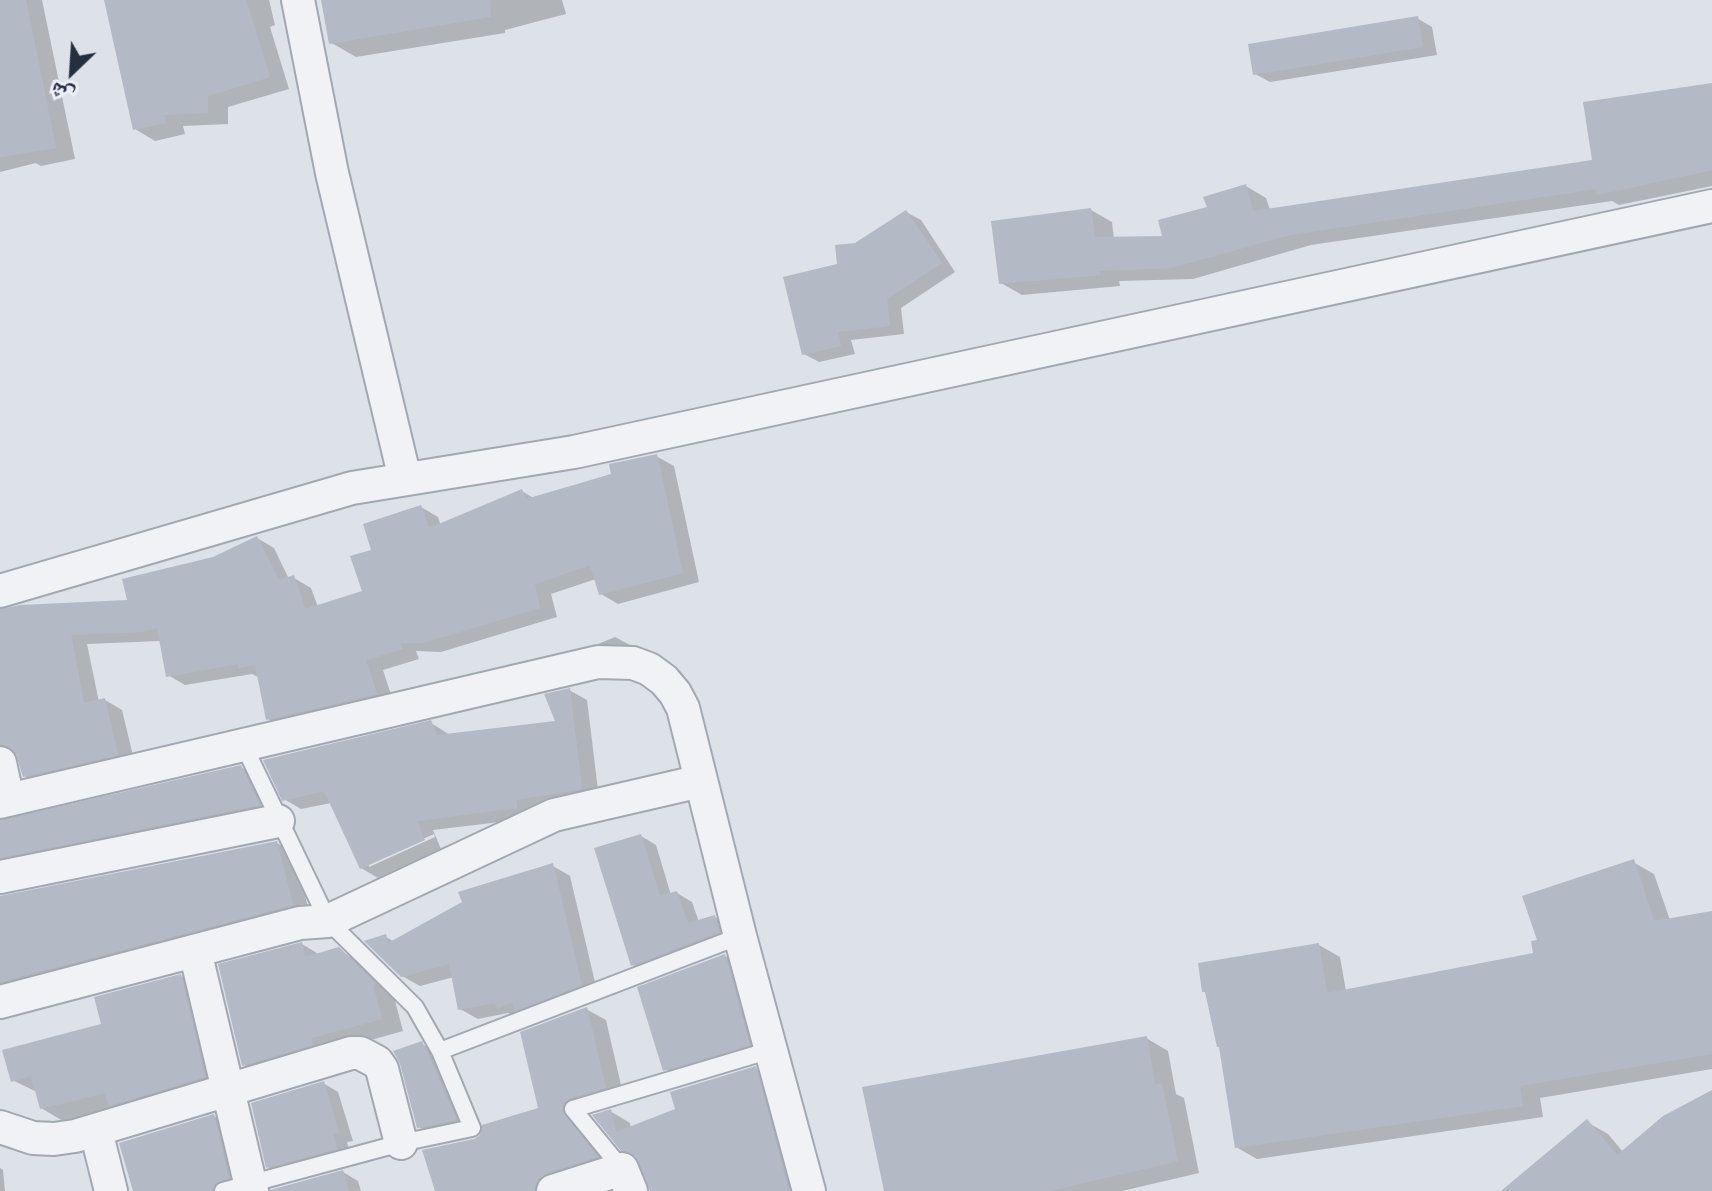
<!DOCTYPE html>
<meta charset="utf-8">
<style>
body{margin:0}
#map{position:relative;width:1712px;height:1191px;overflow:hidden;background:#dde1e8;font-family:"Asap Condensed","Noto Naskh Arabic",sans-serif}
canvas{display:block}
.north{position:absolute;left:32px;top:32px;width:80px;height:80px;-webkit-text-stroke:6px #ecf0f6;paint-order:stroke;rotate:205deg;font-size:22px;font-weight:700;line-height:32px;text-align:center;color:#252f40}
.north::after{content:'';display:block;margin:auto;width:28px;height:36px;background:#252f40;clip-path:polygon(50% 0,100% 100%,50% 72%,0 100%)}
</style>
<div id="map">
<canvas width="1712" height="1191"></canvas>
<div class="north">ش</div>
</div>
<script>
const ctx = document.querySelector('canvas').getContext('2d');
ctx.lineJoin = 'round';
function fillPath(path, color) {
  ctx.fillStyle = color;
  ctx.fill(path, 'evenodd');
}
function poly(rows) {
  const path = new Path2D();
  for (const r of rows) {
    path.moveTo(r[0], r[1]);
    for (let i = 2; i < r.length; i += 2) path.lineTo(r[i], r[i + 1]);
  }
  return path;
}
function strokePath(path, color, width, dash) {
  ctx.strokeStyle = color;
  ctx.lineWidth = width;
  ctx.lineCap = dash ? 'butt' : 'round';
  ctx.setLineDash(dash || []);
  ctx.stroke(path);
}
fillPath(poly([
 [0,0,42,0,75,159,41,166,36,163,0,172],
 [106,0,269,0,275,25,270,27,289,89,228,107,228,124,183,126,185,134,155,141,135,129],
 [325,0,562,0,566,14,505,30,505,33,356,57,330,42],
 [1417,18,1432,27,1437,55,1270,82,1255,74],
 [1712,85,1712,186,1619,205,1612,201,1311,245,1193,279,1119,281,1120,286,1022,295,1001,283,1091,210,1112,222,1114,239,1165,238,1246,186,1266,198,1270,210,1594,162],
 [906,212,921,220,955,272,901,308,904,334,851,340,855,354,819,362,804,354,839,266,856,245],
 [656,456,674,466,699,582,618,604,601,594,596,579,551,594,557,617,441,652,416,651,419,659,383,670,394,704,286,729,268,719,258,677,252,674,185,685,168,675,160,641,87,644,99,702,105,700,122,710,135,764,42,786,24,776,17,754,4,759,0,766,0,611,130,602,257,538,274,548,289,579,294,578,311,588,318,607,364,592,374,551,421,507,438,517,441,526,522,491,535,499,613,475],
 [615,637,630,645,632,651,610,651,598,644],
 [569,690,587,700,599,798,533,818,433,830,441,849,378,878,361,868,331,803,301,809,284,799,431,723,450,735,558,722],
 [434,834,435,837,369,867,369,863],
 [241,767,258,777,276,815,0,879,0,820],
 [641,836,656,845,671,895,677,893,692,902,699,922,715,917,730,925,733,940,647,973,633,965],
 [277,843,294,853,310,915,0,997,0,895,1,897],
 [1633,862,1654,874,1670,920,1712,913,1712,1069,1540,1098,1543,1117,1257,1159,1236,1147,1319,945,1340,957,1346,991,1535,955],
 [553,866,570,876,598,995,516,1017,508,1013,478,1019,460,1009,454,977,420,986,402,976,367,942,386,937,395,942],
 [302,944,320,955,339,950,361,963,394,997,403,1031,332,1051,266,1077,244,1065],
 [725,956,740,964,764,1053,680,1078,665,1069],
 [181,976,203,989,226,1089,114,1108,63,1121,41,1108,37,1092,12,1080],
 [586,1009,606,1020,624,1098,589,1109,582,1116,615,1168,557,1191,437,1191,475,1141,541,1109],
 [1146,1038,1168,1051,1176,1094,1184,1098,1199,1173,1122,1191,887,1191],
 [422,1044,437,1052,470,1128,434,1136,419,1127],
 [755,1068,775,1079,805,1191,651,1191,640,1159,622,1149,595,1116,610,1111,630,1123,631,1129,678,1110],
 [323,1083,338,1092,353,1141,347,1142,351,1157,283,1175,268,1167],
 [1712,1093,1712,1191,1522,1191,1587,1122,1608,1134,1623,1152],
 [214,1116,229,1125,243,1186,232,1191,135,1191],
 [0,1168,3,1170,5,1191,0,1191],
 [343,1172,358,1181,361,1191,273,1191]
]), '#0003');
fillPath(poly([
 [0,0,26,0,56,148,0,157],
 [104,0,246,0,270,77,208,96,208,113,164,115,166,123,133,130],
 [321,0,490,0,491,17,329,44],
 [1418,16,1423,47,1253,75,1248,44],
 [1712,83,1712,170,1597,195,1596,189,1290,235,1171,268,1099,271,1100,275,999,284,991,221,1091,208,1095,237,1162,236,1158,220,1207,207,1203,197,1246,184,1253,211,1592,160,1583,102],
 [906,210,942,263,887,299,890,326,838,332,841,346,802,355,783,277,837,264,835,245,855,243],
 [657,454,683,573,599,595,590,565,535,584,540,608,423,643,400,643,403,649,366,660,377,694,266,720,255,665,238,668,238,664,166,677,157,628,141,632,71,635,84,703,105,698,118,755,23,777,15,751,0,745,0,609,20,605,127,600,122,579,213,557,257,536,279,580,294,575,305,609,362,591,350,556,371,550,363,524,421,505,429,528,522,489,526,499,611,474,609,464],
 [570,688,582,789,516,800,517,808,417,821,425,840,360,869,324,791,282,801,263,760,431,720,437,735,555,721,544,694],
 [241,765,260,805,0,858,0,820],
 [641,834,660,896,677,891,688,923,715,915,719,932,631,966,594,848],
 [277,841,293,905,0,982,0,896],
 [1634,859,1654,921,1712,911,1712,1054,1520,1086,1523,1106,1235,1148,1219,1047,1217,1047,1205,992,1202,992,1198,963,1319,943,1327,993,1533,953,1531,941,1537,940,1522,896],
 [553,863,582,985,515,1011,513,1002,497,1009,495,1003,458,1010,449,964,401,977,364,941,386,934,388,943,462,902,458,892],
 [302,942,305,957,339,947,376,984,373,985,382,1019,311,1038,313,1045,242,1066,218,964],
 [725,954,750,1045,663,1071,637,987],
 [181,974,205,1077,109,1106,105,1093,40,1109,31,1076,11,1082,2,1050,101,1024,94,997],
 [587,1007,606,1088,569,1099,563,1105,562,1110,598,1157,547,1173,538,1179,535,1191,435,1191,422,1150,474,1139,480,1135,482,1125,538,1108,520,1032],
 [1147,1036,1155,1085,1162,1083,1178,1161,1049,1191,884,1191,862,1087],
 [422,1041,457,1120,417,1128,400,1064,393,1051],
 [756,1066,789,1191,650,1191,635,1155,621,1151,592,1115,611,1109,616,1132,675,1109,670,1092],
 [324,1081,339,1133,333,1134,337,1149,266,1168,251,1103],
 [1712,1090,1712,1191,1501,1191,1587,1119,1617,1155,1663,1116],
 [214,1114,229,1178,216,1183,212,1191,133,1191,119,1143],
 [343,1170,349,1191,270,1191,270,1190]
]), '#b3bac6');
const service = poly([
 [440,1051,740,936],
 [622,1169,573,1109,771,1050],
 [223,1191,401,1143,472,1128,440,1051,415,1007,328,921,243,744]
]);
const minor = poly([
 [298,0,332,173,405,479],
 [0,591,352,488,574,452,1712,206],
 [0,763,8,800],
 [0,802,598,662,633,663,649,669,664,680,675,693,683,708,740,936,809,1191],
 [0,877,278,821],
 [195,951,252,1191],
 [0,1002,300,923,328,921,554,815,701,781],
 [0,1127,33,1138,54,1139,75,1136,351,1053,360,1053,377,1062,382,1069,401,1143],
 [96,1131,111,1191],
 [553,1191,622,1169,631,1191]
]);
strokePath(service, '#a2a8b2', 20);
strokePath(minor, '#a2a8b2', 36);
strokePath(service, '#f0f2f6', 16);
strokePath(minor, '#f0f2f6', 32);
</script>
